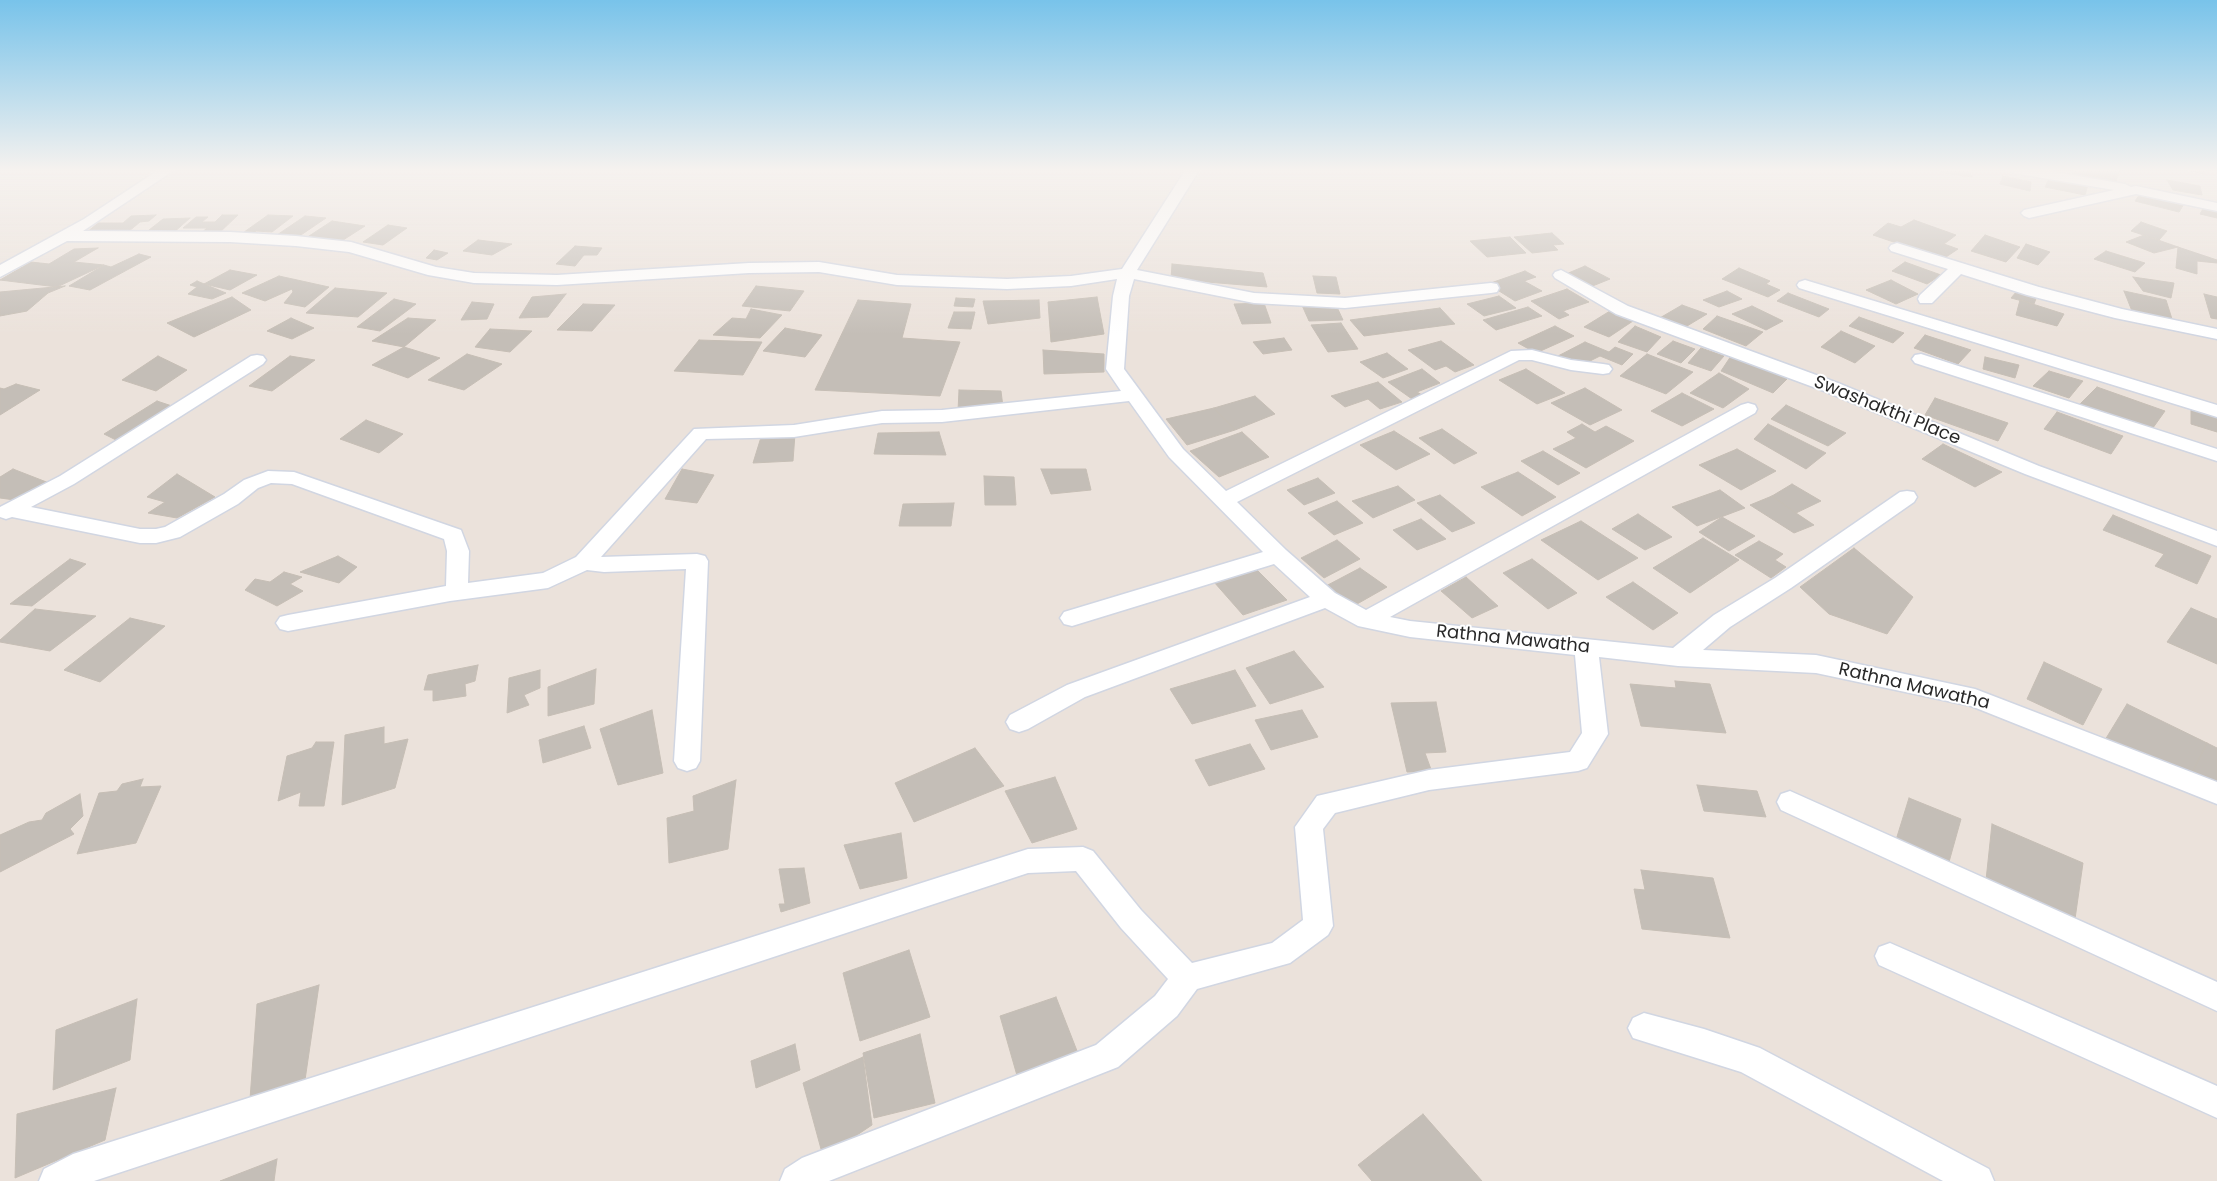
<!DOCTYPE html>
<style>
body{margin:0}
canvas{display:block;background:#ebe2db}
</style>
<canvas width="2217" height="1181"></canvas>
<script>
const ctx = document.querySelector('canvas').getContext('2d');
ctx.lineJoin = 'round';
function fillPath(path, color) {
  ctx.fillStyle = color;
  ctx.fill(path, 'evenodd');
}
function poly(rows) {
  const path = new Path2D();
  for (const r of rows) {
    path.moveTo(r[0], r[1]);
    for (let i = 2; i < r.length; i += 2) path.lineTo(r[i], r[i + 1]);
  }
  return path;
}
function strokePath(path, color, width, dash) {
  ctx.strokeStyle = color;
  ctx.lineWidth = width;
  ctx.lineCap = dash ? 'butt' : 'round';
  ctx.setLineDash(dash || []);
  ctx.stroke(path);
}
function label(font, color, halo, rows, align = 'center') {
  ctx.font = font + ' Poppins,sans-serif';
  ctx.lineWidth = 4;
  ctx.setLineDash([]);
  ctx.textBaseline = 'middle';
  ctx.strokeStyle = halo;
  ctx.fillStyle = color;
  for (const [text, x, y, turn = 0] of rows) {
    ctx.save();
    ctx.translate(x, y);
    ctx.rotate((+turn || 0) * Math.PI / 180);
    ctx.textAlign = isNaN(turn) ? turn : align;
    if (halo) ctx.strokeText(text, 0, 0);
    ctx.fillText(text, 0, 0);
    ctx.restore();
  }
}
const building = poly([
 [1940,169,1970,169,1972,177,1942,173,1940,169],
 [2075,169,2120,169,2115,185,2072,176,2075,169],
 [2182,169,2207,169,2203,174,2182,169],
 [2003,176,2031,182,2030,191,2000,184,2003,176],
 [2050,177,2088,185,2085,195,2045,187,2050,177],
 [2167,180,2200,186,2202,195,2173,190,2167,180],
 [2140,194,2184,204,2179,212,2135,201,2140,194],
 [2204,207,2217,209,2217,218,2200,214,2204,207],
 [156,215,149,221,140,222,128,232,86,233,98,223,123,223,131,216,156,215],
 [222,215,238,215,218,234,200,234,207,228,183,228,196,217,208,217,202,222,215,222,222,215],
 [268,215,293,216,272,232,256,231,250,236,240,235,268,215],
 [305,216,326,218,298,237,277,235,305,216],
 [190,218,172,234,144,234,163,219,190,218],
 [1914,220,1956,235,1944,244,1958,249,1943,259,1873,235,1888,223,1901,227,1914,220],
 [332,221,365,226,340,242,306,238,332,221],
 [2141,222,2167,231,2159,240,2131,231,2141,222],
 [388,225,407,228,383,245,363,242,388,225],
 [1552,233,1564,244,1553,245,1558,250,1532,253,1514,237,1552,233],
 [1985,235,2020,247,2006,262,1971,251,1985,235],
 [2144,235,2178,247,2154,253,2126,242,2144,235],
 [1510,237,1526,253,1487,257,1470,241,1510,237],
 [478,240,512,244,492,255,463,251,478,240],
 [2026,244,2050,252,2038,265,2017,258,2026,244],
 [575,246,602,248,597,255,584,255,575,266,556,264,575,246],
 [2178,247,2217,260,2217,263,2197,261,2197,274,2176,268,2178,247],
 [98,248,74,262,104,265,57,287,0,280,31,262,49,264,74,249,98,248],
 [434,250,448,253,437,260,426,258,434,250],
 [2106,251,2145,263,2135,272,2094,259,2106,251],
 [139,254,151,257,90,290,69,286,104,265,111,267,139,254],
 [1905,262,1941,275,1927,284,1892,271,1905,262],
 [1172,264,1263,273,1267,287,1171,279,1172,264],
 [1585,266,1610,279,1590,287,1566,274,1585,266],
 [1739,268,1770,281,1766,284,1780,290,1768,297,1722,279,1739,268],
 [230,270,257,275,230,290,204,284,230,270],
 [1525,271,1536,277,1524,281,1542,291,1515,301,1488,284,1525,271],
 [279,276,329,287,305,307,284,303,293,292,292,289,265,301,242,293,279,276],
 [1313,276,1336,277,1340,294,1317,293,1313,276],
 [2133,277,2174,283,2171,298,2143,291,2133,277],
 [1891,280,1918,294,1896,304,1866,290,1891,280],
 [197,281,226,293,212,299,188,294,197,287,190,285,197,281],
 [65,286,48,293,27,311,0,316,0,292,65,286],
 [756,286,804,291,790,311,742,306,756,286],
 [335,288,387,293,358,317,306,313,335,288],
 [1567,289,1589,302,1563,311,1569,315,1559,319,1531,301,1567,289],
 [1727,291,1742,299,1719,307,1703,300,1727,291],
 [2017,291,2037,296,2034,304,2011,298,2017,291],
 [2124,291,2166,300,2172,319,2132,311,2124,291],
 [1788,293,1829,309,1819,317,1777,301,1788,293],
 [566,294,548,317,519,318,532,297,566,294],
 [2204,294,2217,297,2217,319,2211,318,2204,294],
 [1499,296,1516,308,1484,316,1467,304,1499,296],
 [232,297,251,310,194,337,167,323,232,297],
 [1097,297,1104,334,1051,342,1048,302,1097,297],
 [956,298,975,299,973,307,954,306,956,298],
 [394,299,416,304,380,331,357,327,394,299],
 [858,300,911,304,902,338,960,342,940,396,815,390,858,300],
 [1039,300,1040,318,988,324,983,301,1039,300],
 [2020,300,2064,314,2057,326,2016,315,2020,300],
 [472,302,494,304,487,319,461,320,472,302],
 [1264,303,1271,323,1242,324,1234,304,1264,303],
 [1301,303,1336,305,1343,320,1309,321,1301,303],
 [583,304,615,305,592,331,557,330,583,304],
 [1682,305,1707,314,1682,329,1658,319,1682,305],
 [1752,306,1783,321,1766,330,1732,314,1752,306],
 [1528,307,1542,316,1496,330,1483,320,1528,307],
 [1440,308,1455,324,1364,336,1350,320,1440,308],
 [751,309,782,315,760,338,713,335,732,318,746,319,751,309],
 [1610,311,1633,321,1609,337,1584,327,1610,311],
 [954,312,975,312,971,329,948,328,954,312],
 [1717,316,1763,332,1746,346,1703,329,1717,316],
 [1859,317,1904,333,1893,343,1849,326,1859,317],
 [291,318,314,328,292,339,267,331,291,318],
 [408,318,436,320,404,347,372,341,408,318],
 [1341,323,1358,349,1328,352,1311,325,1341,323],
 [1555,326,1574,336,1536,353,1518,343,1555,326],
 [1635,326,1661,337,1647,352,1618,342,1635,326],
 [785,328,822,335,805,357,763,351,785,328],
 [490,329,532,331,510,352,475,347,490,329],
 [1841,331,1875,346,1855,363,1821,347,1841,331],
 [1925,335,1971,350,1958,364,1914,348,1925,335],
 [1284,338,1292,350,1263,354,1253,342,1284,338],
 [699,340,762,342,743,375,674,371,699,340],
 [1441,341,1474,365,1455,372,1446,366,1435,370,1408,350,1441,341],
 [1673,341,1695,349,1681,363,1657,354,1673,341],
 [1585,342,1609,352,1615,347,1633,354,1622,365,1600,356,1580,366,1558,356,1585,342],
 [404,347,440,358,408,378,372,365,404,347],
 [1701,348,1724,356,1711,371,1688,363,1701,348],
 [1043,350,1104,354,1104,372,1044,374,1043,350],
 [1387,353,1408,369,1383,378,1360,362,1387,353],
 [467,354,502,364,464,390,428,380,467,354],
 [1647,354,1693,372,1666,394,1620,376,1647,354],
 [158,356,187,370,156,391,122,380,158,356],
 [290,356,315,360,272,391,249,386,290,356],
 [1731,356,1789,377,1773,393,1721,371,1731,356],
 [1985,357,2019,365,2015,378,1983,369,1985,357],
 [1422,369,1440,383,1417,392,1422,395,1412,399,1388,382,1422,369],
 [1526,369,1565,393,1537,404,1499,380,1526,369],
 [2049,371,2083,381,2069,398,2033,386,2049,371],
 [1719,373,1749,389,1723,408,1690,393,1719,373],
 [1378,382,1402,402,1380,409,1368,399,1345,407,1331,396,1378,382],
 [16,384,40,390,0,415,0,388,4,389,16,384],
 [2097,387,2165,411,2150,432,2078,406,2097,387],
 [1585,388,1622,410,1590,425,1551,403,1585,388],
 [959,390,1001,391,1003,407,958,411,959,390],
 [1682,393,1714,409,1682,426,1651,411,1682,393],
 [1255,396,1275,414,1235,430,1214,408,1255,396],
 [1935,398,2008,423,1998,441,1925,415,1935,398],
 [157,401,175,407,120,442,104,434,157,401],
 [1786,405,1846,433,1828,446,1771,419,1786,405],
 [1214,408,1235,430,1187,445,1166,419,1214,408],
 [2191,409,2217,417,2217,432,2191,424,2191,409],
 [2057,412,2123,436,2111,454,2044,429,2057,412],
 [366,420,403,434,379,453,340,439,366,420],
 [1582,424,1595,432,1606,426,1634,441,1586,468,1553,449,1576,438,1567,432,1582,424],
 [1768,424,1826,453,1806,469,1754,439,1768,424],
 [1442,429,1477,453,1454,464,1419,438,1442,429],
 [1394,431,1430,454,1396,470,1360,445,1394,431],
 [939,432,946,455,874,454,878,433,939,432],
 [1242,432,1269,457,1219,477,1190,451,1242,432],
 [762,434,795,434,793,461,753,463,762,434],
 [1943,444,2002,472,1975,487,1922,459,1943,444],
 [1737,449,1776,471,1741,490,1699,465,1737,449],
 [1543,451,1580,473,1558,485,1521,461,1543,451],
 [13,469,49,483,22,501,0,498,0,477,13,469],
 [682,469,714,475,697,503,665,499,682,469],
 [1041,469,1086,469,1091,490,1051,494,1041,469],
 [1518,472,1556,497,1522,516,1481,487,1518,472],
 [177,474,215,497,177,518,148,513,165,502,147,497,177,474],
 [984,476,1014,477,1016,505,985,505,984,476],
 [1318,478,1335,493,1304,505,1287,490,1318,478],
 [1792,484,1821,501,1796,513,1772,496,1792,484],
 [1398,486,1415,500,1373,518,1352,501,1398,486],
 [1720,490,1745,508,1697,526,1672,507,1720,490],
 [1440,495,1475,523,1452,532,1417,503,1440,495],
 [1772,496,1796,513,1814,525,1794,533,1750,505,1772,496],
 [1337,501,1363,523,1334,535,1308,513,1337,501],
 [954,503,951,526,899,526,903,504,954,503],
 [1638,514,1672,537,1645,550,1612,529,1638,514],
 [2113,515,2211,556,2197,584,2155,566,2164,554,2103,530,2113,515],
 [1722,517,1755,536,1729,551,1699,532,1722,517],
 [1421,519,1446,539,1417,550,1393,530,1421,519],
 [1581,521,1638,558,1598,580,1541,540,1581,521],
 [1703,538,1739,560,1690,593,1653,568,1703,538],
 [1337,540,1360,559,1324,578,1301,558,1337,540],
 [1759,541,1783,554,1775,560,1786,567,1771,578,1735,555,1759,541],
 [1854,548,1913,597,1887,634,1829,614,1800,587,1854,548],
 [338,556,357,567,339,583,300,572,338,556],
 [70,559,86,564,32,606,10,604,70,559],
 [1532,559,1577,593,1548,609,1503,573,1532,559],
 [1360,568,1387,587,1350,608,1324,587,1360,568],
 [1256,569,1287,600,1243,615,1214,582,1256,569],
 [284,572,302,577,290,584,303,591,277,606,245,590,255,579,270,582,284,572],
 [1466,577,1498,606,1472,618,1441,591,1466,577],
 [1633,582,1678,613,1653,630,1606,597,1633,582],
 [2191,608,2217,619,2217,664,2167,642,2191,608],
 [35,609,96,616,50,651,0,642,0,640,35,609],
 [130,618,165,626,100,682,64,670,130,618],
 [1294,651,1324,687,1270,704,1246,668,1294,651],
 [2044,662,2102,689,2083,725,2027,699,2044,662],
 [478,665,475,681,465,684,466,696,433,701,433,690,424,690,428,675,478,665],
 [596,669,594,704,548,716,548,687,596,669],
 [540,670,540,688,524,695,529,705,507,713,509,678,540,670],
 [1235,670,1256,706,1192,724,1170,689,1235,670],
 [1675,681,1710,684,1726,733,1641,726,1630,684,1676,688,1675,681],
 [1436,702,1446,752,1425,753,1432,772,1407,772,1391,703,1436,702],
 [2127,704,2207,743,2190,777,2105,740,2127,704],
 [652,710,663,773,618,785,600,729,652,710],
 [1302,710,1318,737,1271,750,1255,720,1302,710],
 [584,726,591,748,543,763,539,740,584,726],
 [384,727,384,744,408,739,395,788,342,805,345,735,384,727],
 [316,742,334,742,324,806,299,806,301,792,278,801,287,756,312,748,316,742],
 [2207,743,2217,748,2217,788,2190,777,2207,743],
 [1250,744,1265,769,1209,786,1195,760,1250,744],
 [975,748,1004,786,914,822,895,783,975,748],
 [1055,777,1077,829,1032,843,1005,791,1055,777],
 [143,779,140,787,161,786,136,843,77,854,99,793,117,791,122,784,143,779],
 [736,780,728,849,669,863,667,818,694,811,693,796,736,780],
 [1697,785,1757,791,1766,817,1704,811,1697,785],
 [80,794,83,816,70,829,74,834,0,872,0,835,29,822,42,820,46,813,80,794],
 [1909,798,1961,819,1949,862,1896,840,1909,798],
 [1992,824,2083,863,2075,919,1986,880,1992,824],
 [901,833,907,878,860,889,844,845,901,833],
 [804,868,810,903,781,912,779,904,785,904,779,869,804,868],
 [1641,870,1713,878,1730,938,1642,929,1634,889,1645,890,1641,870],
 [909,950,930,1017,860,1041,843,973,909,950],
 [319,985,305,1080,250,1099,257,1004,319,985],
 [1056,997,1079,1056,1018,1079,1000,1016,1056,997],
 [137,999,130,1060,53,1090,56,1030,137,999],
 [920,1034,935,1103,874,1118,863,1053,920,1034],
 [795,1044,800,1070,756,1088,751,1061,795,1044],
 [863,1057,872,1125,854,1137,857,1146,824,1160,803,1083,863,1057],
 [116,1088,105,1140,15,1178,17,1114,116,1088],
 [1423,1114,1482,1181,1372,1181,1358,1165,1423,1114],
 [277,1159,274,1181,220,1181,277,1159]
]);
fillPath(building, '#c4beb7');
strokePath(building, '#c6beb5', 1);
const street = poly([
 [160,169,176,169,83,231,230,232,296,236,351,242,436,267,474,273,557,275,749,263,819,262,897,275,1007,279,1071,276,1122,269,1186,169,1200,169,1137,270,1254,293,1345,298,1491,283,1497,284,1499,288,1497,292,1491,293,1345,308,1254,303,1134,279,1129,296,1124,369,1183,449,1226,491,1511,351,1532,350,1571,360,1603,364,1609,365,1612,369,1609,373,1603,374,1571,370,1532,360,1519,360,1237,502,1286,550,1335,593,1366,610,1741,405,1748,403,1755,405,1757,409,1755,413,1390,617,1410,621,1673,648,1714,615,1775,578,1900,492,1907,491,1914,492,1917,497,1914,502,1791,588,1730,627,1703,650,1816,655,1975,689,2217,782,2217,804,1971,706,1816,673,1678,666,1599,657,1608,734,1587,768,1578,771,1429,790,1335,813,1323,829,1333,926,1328,935,1290,963,1197,989,1177,1016,1118,1067,829,1181,780,1181,785,1169,802,1158,1096,1045,1155,996,1168,979,1121,928,1076,871,1028,873,94,1181,39,1181,44,1169,73,1154,1028,849,1083,847,1093,851,1141,910,1192,963,1272,943,1303,920,1295,827,1317,796,1429,770,1570,752,1582,733,1575,655,1410,637,1358,626,1325,608,1085,697,1028,729,1019,732,1010,729,1006,722,1010,715,1067,685,1310,597,1274,564,1072,626,1064,624,1060,618,1064,612,1263,552,1169,457,1129,401,942,422,882,423,794,437,706,439,601,557,697,554,705,556,708,561,700,761,696,768,687,771,678,768,674,761,686,569,604,572,587,570,548,588,450,601,288,631,280,629,276,623,280,617,288,615,446,586,447,551,444,539,292,484,271,483,258,488,238,504,180,537,156,543,140,543,12,517,6,519,0,517,0,507,60,476,251,356,257,355,263,356,266,360,263,364,74,484,31,507,140,529,156,529,165,527,224,494,244,480,268,471,294,472,461,530,469,551,468,583,543,573,576,557,694,429,794,425,882,411,942,410,1121,391,1106,369,1113,296,1117,279,1071,286,1007,289,897,285,819,272,749,273,557,285,474,283,428,275,349,252,296,246,230,242,67,241,0,277,0,265,84,219,160,169],
 [2006,169,2037,169,2125,184,2131,187,2136,186,2217,203,2217,211,2136,194,2029,218,2024,216,2021,213,2024,210,2114,190,2013,173,2006,169],
 [1897,243,2039,287,2122,309,2217,329,2217,339,2115,318,2027,295,1961,274,1932,303,1920,303,1918,299,1920,295,1948,269,1891,251,1889,248,1891,245,1897,243],
 [1561,270,1628,306,1838,383,2039,466,2217,531,2217,546,2025,474,1824,391,1616,314,1555,278,1553,275,1555,272,1561,270],
 [1805,280,2217,405,2217,417,1799,288,1797,285,1799,282,1805,280],
 [1921,354,2217,449,2217,461,1915,363,1912,359,1915,355,1921,354],
 [1790,791,2217,982,2217,1011,1781,810,1777,802,1781,794,1790,791],
 [1890,943,2217,1086,2217,1118,1879,965,1875,956,1879,947,1890,943],
 [1644,1013,1704,1029,1760,1048,1989,1169,1994,1181,1943,1181,1741,1072,1633,1038,1628,1028,1633,1018,1644,1013]
]);
strokePath(street, '#d1d6e2', 3);
fillPath(street, '#fff');
const sky = ctx.createLinearGradient(0, 0, 0, 334);
sky.addColorStop(0, '#78c3ea');
sky.addColorStop(0.51, '#f6f2ef');
sky.addColorStop(1, '#f6f2ef00');
ctx.fillStyle = sky;
ctx.fillRect(0, 0, 2217, 334);
label('18px', '#292929', '#fff', [
 ["Swashakthi Place",1887,411,22],
 ["Rathna Mawatha",1513,640,6],
 ["Rathna Mawatha",1914,687,13]
]);
</script>
